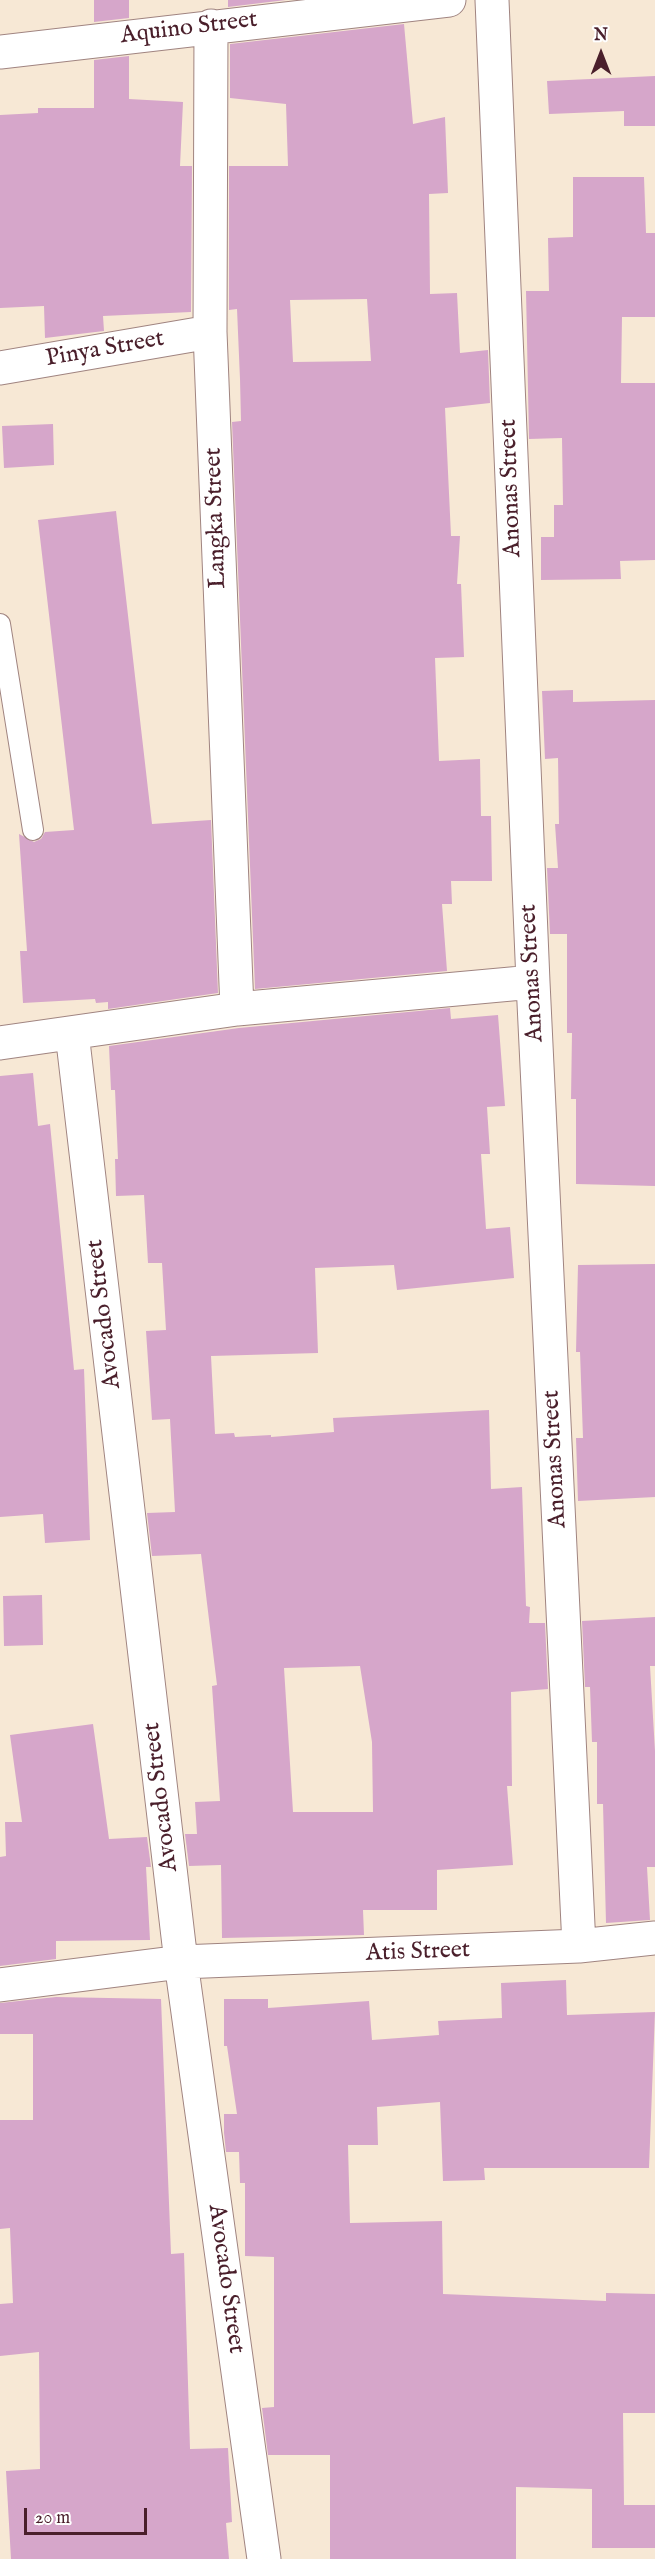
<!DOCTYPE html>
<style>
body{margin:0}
#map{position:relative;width:655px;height:2559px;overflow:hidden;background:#f7e8d5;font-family:"IM FELL English",serif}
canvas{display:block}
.north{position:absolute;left:571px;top:24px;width:60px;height:60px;-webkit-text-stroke:4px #fff;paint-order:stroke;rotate:0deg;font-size:16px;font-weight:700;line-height:24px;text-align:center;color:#4a1f2b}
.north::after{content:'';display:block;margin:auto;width:21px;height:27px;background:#4a1f2b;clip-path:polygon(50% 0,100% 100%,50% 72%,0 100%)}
.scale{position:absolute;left:24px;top:2508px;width:123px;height:27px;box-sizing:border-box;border:3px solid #4a1f2b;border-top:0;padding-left:8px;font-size:18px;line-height:21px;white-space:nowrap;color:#4a1f2b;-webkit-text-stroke:4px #fff;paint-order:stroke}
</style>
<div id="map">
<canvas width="655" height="2559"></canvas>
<div class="north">N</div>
<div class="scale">20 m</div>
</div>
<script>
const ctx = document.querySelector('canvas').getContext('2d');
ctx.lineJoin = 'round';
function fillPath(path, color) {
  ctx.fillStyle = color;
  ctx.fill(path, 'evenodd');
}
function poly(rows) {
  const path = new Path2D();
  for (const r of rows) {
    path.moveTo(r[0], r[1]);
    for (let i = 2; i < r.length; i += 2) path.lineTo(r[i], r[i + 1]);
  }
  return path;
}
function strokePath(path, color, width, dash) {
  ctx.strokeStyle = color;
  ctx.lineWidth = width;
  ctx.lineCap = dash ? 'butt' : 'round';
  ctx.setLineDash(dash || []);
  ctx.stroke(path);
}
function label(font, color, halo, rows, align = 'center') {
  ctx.font = font + ' "IM FELL English",serif';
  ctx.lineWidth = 5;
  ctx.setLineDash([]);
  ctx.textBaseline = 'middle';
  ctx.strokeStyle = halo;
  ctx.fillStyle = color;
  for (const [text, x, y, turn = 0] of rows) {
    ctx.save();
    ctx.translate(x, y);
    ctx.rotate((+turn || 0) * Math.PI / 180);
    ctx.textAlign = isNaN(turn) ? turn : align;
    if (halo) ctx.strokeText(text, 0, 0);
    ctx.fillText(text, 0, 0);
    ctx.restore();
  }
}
fillPath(poly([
 [94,0,129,0,129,18,94,22],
 [228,0,286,0,228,7],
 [404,24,413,124,445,117,448,193,429,194,430,294,457,293,460,353,488,350,490,403,445,408,451,536,460,536,457,584,461,584,464,657,435,658,439,761,480,759,481,816,491,816,492,881,451,881,452,904,442,904,447,971,255,989,232,422,241,421,240,379,237,309,229,310,229,166,288,166,286,104,230,98,230,44],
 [367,299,371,361,293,362,290,300],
 [129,56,129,99,183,102,180,166,192,166,191,312,103,316,104,331,45,338,44,306,0,308,0,115,38,113,38,108,94,108,94,60],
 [655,76,655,126,624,126,624,111,549,114,547,81],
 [573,177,644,177,646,233,655,233,655,317,622,317,621,383,655,383,655,560,620,561,621,579,541,580,541,537,554,537,554,505,563,505,562,438,529,439,526,291,549,291,548,238,573,237],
 [53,424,54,465,4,468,2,426],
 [116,511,152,824,211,820,218,993,108,1009,108,1002,96,1003,95,999,23,1003,20,951,27,951,19,834,34,842,41,839,45,832,74,830,38,520],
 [573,690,573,702,655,700,655,1186,576,1184,576,1099,571,1099,572,1033,567,1033,567,934,550,934,547,868,558,868,555,824,559,824,558,758,545,759,542,691],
 [450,1008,451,1019,498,1015,505,1106,487,1107,490,1154,481,1154,486,1229,510,1227,514,1278,397,1290,394,1265,315,1268,318,1353,211,1356,215,1434,234,1433,235,1437,271,1435,271,1437,334,1432,333,1418,489,1410,491,1489,522,1487,526,1606,530,1607,529,1623,545,1623,548,1689,511,1692,512,1786,507,1786,513,1865,437,1870,437,1910,363,1910,364,1935,222,1938,221,1865,189,1866,185,1834,197,1834,195,1802,220,1801,212,1686,217,1685,201,1554,152,1556,147,1513,175,1512,170,1419,152,1420,146,1331,166,1330,162,1263,148,1263,144,1195,116,1196,115,1159,118,1159,115,1090,111,1090,109,1046,239,1028],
 [360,1666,372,1742,373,1812,293,1812,284,1668],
 [33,1073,38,1126,50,1124,74,1370,84,1369,90,1540,45,1543,43,1514,0,1517,0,1076],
 [655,1264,655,1497,578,1501,576,1438,583,1438,580,1352,576,1352,578,1265],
 [42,1595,43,1645,4,1646,3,1596],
 [655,1617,655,1666,650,1666,655,1751,655,1867,647,1867,650,1920,606,1923,603,1804,597,1804,597,1742,592,1742,590,1687,585,1687,582,1621],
 [93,1724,109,1839,147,1837,151,1867,146,1867,150,1940,56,1941,56,1959,0,1966,0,1857,6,1856,5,1822,22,1822,10,1735],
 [566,1980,567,2015,655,2012,649,2168,484,2168,485,2180,443,2181,440,2102,377,2107,378,2145,348,2145,350,2223,442,2221,443,2294,606,2301,606,2293,655,2294,655,2413,623,2413,624,2505,655,2505,655,2548,592,2548,592,2489,516,2487,516,2559,330,2559,330,2455,268,2455,262,2408,274,2407,274,2257,245,2256,245,2183,240,2183,239,2152,226,2152,224,2133,224,2114,237,2114,227,2046,224,2046,224,1999,268,1999,268,2008,369,2001,372,2040,439,2035,438,2021,502,2018,501,1983],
 [56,1997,161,1999,171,2254,184,2253,190,2449,228,2448,232,2522,226,2523,229,2559,11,2559,6,2471,40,2469,39,2352,0,2356,0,2304,13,2303,10,2228,0,2229,0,2120,33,2120,33,2034,0,2034,0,2003]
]), '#d6a6ca');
const lane = poly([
 [0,624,33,830]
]);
const street = poly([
 [492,0,533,982,579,1946],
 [211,26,210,332,237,1009],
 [0,52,449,0],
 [0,368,210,332],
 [72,1033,181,1962,264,2559],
 [0,1043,237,1009,533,982],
 [0,1985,181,1962,579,1946,655,1938]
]);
strokePath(lane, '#a08480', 22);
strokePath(street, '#a08480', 35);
strokePath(lane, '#fff', 20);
strokePath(street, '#fff', 33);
label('24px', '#4a1f2b', '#fff', [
 ["Aquino Street",189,29,-7],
 ["Pinya Street",105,350,-10],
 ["Anonas Street",512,488,-92],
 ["Langka Street",217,518,-92],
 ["Anonas Street",533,973,-93],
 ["Avocado Street",105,1314,-97],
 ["Anonas Street",556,1459,-93],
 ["Avocado Street",162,1797,-97],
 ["Atis Street",418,1953,-2],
 ["Avocado Street",225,2279,82]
]);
</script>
